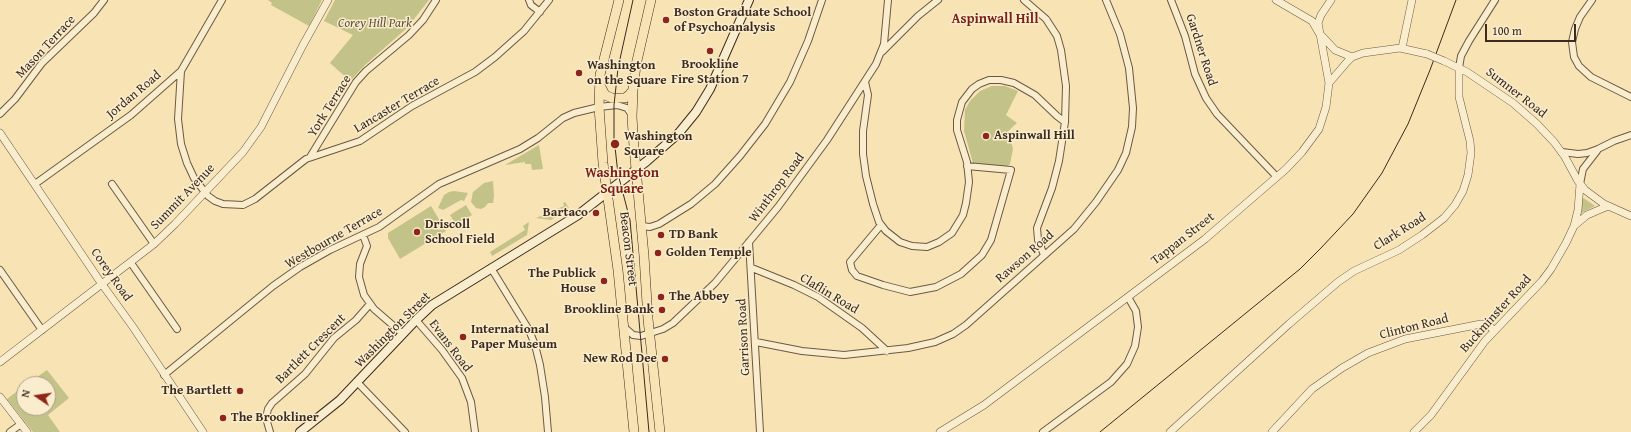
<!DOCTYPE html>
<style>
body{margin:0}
#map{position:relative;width:1631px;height:432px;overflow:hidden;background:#f8e3b4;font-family:"Gentium Book Plus",serif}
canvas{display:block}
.north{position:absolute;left:16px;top:376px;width:40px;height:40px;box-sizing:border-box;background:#faedce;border:1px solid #ae9f88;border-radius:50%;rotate:283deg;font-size:11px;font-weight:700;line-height:16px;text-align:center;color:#3c2b1e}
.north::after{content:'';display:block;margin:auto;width:14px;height:18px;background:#8f2418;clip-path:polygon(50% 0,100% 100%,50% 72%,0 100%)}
.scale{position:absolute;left:1485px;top:24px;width:91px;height:18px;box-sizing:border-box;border:2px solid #3c2b1e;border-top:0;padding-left:5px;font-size:12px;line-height:14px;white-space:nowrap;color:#3c2b1e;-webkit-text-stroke:3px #faedce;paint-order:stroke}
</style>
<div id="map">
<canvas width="1631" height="432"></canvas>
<div class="north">N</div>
<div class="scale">100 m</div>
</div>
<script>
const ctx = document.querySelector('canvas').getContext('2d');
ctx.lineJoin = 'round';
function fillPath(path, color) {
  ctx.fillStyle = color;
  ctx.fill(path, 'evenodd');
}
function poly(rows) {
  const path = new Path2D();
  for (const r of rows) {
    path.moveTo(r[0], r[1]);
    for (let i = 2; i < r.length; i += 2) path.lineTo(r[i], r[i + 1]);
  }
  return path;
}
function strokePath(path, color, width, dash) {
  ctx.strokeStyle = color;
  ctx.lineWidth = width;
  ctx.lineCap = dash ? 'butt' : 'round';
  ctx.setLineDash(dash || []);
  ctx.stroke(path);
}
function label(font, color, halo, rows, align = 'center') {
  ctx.font = font + ' "Gentium Book Plus",serif';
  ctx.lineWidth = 3;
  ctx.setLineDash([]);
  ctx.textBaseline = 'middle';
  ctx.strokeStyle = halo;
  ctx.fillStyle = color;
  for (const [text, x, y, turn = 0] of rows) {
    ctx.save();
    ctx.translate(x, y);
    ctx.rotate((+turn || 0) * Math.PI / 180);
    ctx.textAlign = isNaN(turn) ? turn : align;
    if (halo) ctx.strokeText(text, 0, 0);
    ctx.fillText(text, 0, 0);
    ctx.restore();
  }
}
fillPath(poly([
 [268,0,322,0,309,26,271,5,272,3],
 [335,0,429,0,407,28,365,65,350,81,330,63,353,35,324,21],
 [992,86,1005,86,1018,91,1006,115,1017,123,1005,134,1011,141,1013,149,1010,164,1006,167,973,163,964,131,965,110,970,101,980,91],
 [539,145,543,169,532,170,531,164,525,164,525,162,505,165],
 [493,181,494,196,493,203,488,203,485,207,481,209,476,208,471,202,473,192,484,183],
 [454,191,468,193,464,201,461,200,443,210,438,208,444,195,449,192],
 [1582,197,1595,206,1581,213,1581,212],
 [565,202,569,208,551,220,536,218,564,206,563,203],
 [466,205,472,215,456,225,450,215],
 [431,206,446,231,400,259,388,238,388,233],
 [529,222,527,235,492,256,490,252,525,230,523,226],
 [47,370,69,398,48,415,60,432,33,432,7,399,24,386,24,408,48,408,48,384,27,384]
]), '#c3c289');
const minor = poly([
 [529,0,531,5,540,12],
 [1024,0,1046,19,1057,36,1061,50,1066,86,1065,122,1059,161,1052,188,1037,228,1038,240,1044,255],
 [1171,0,1185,36,1195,74,1206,98,1217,114,1276,176],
 [1592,0,1580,17,1575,29,1572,42,1574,57,1579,66,1591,77,1631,97],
 [882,52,918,16,938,0],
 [1459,68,1461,56,1469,41,1495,0],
 [181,71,178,119,181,144,187,163,194,178,208,196,215,201,223,204,243,205,255,199,306,159,360,141,412,106,475,72,495,57,524,31,549,0],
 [865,82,868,95,863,131,863,154,866,176,873,204,879,222,886,231,900,242,912,246,927,247,939,242,952,233,963,215,966,203,969,182,967,162,957,130,957,120,962,102,972,89,979,84,989,80,1001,80,1014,83,1035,95,1057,116,1065,122],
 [0,114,15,99,42,63,94,13,104,0],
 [1562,152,1578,154,1587,153,1598,149,1614,141,1631,135],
 [310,157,356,82,366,71,409,35,423,20,436,0],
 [35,184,131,115,181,71,222,0],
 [112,184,154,244],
 [1580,184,1583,169,1597,151],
 [881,225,850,262,852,270,857,276,883,285,910,292,936,287,961,274,982,255,991,240,1011,170,967,166],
 [641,226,650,227,659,224,691,204,715,184,740,156,765,124,790,82,808,41,822,0],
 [363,235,367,246,360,264,359,277,364,295,374,309,403,334],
 [749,242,760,432],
 [131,263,177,329],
 [491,268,529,330,535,345,540,365,545,397,548,432],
 [752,268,794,285,818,297,862,328,887,351],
 [0,270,42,330],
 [416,320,442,350,462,378,471,402,475,432],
 [624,327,633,335,641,336,663,329,673,323,715,283,778,207,827,140,876,64,884,44,888,0],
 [756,342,802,351,844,355,908,348,935,342,953,334,966,325,1074,229,1096,202,1118,170,1126,153,1132,127,1133,108,1129,68,1120,34,1106,0],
 [164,375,273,286,300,267,330,250,379,227,439,184,520,149,538,138,563,118,574,113,599,107,617,105,627,108,632,115],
 [357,382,405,432],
 [10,432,21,424],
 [270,432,266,418,268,409,272,403,305,374,334,338,356,320,370,304],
 [1043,432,1111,382,1127,364,1135,346,1138,327,1136,311,1128,297]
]);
const tertiary = poly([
 [1276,0,1312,21,1319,33,1335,50,1352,57],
 [1402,48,1412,0],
 [1444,61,1467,72,1513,103,1537,124,1554,142,1565,157,1578,181,1585,190,1604,204,1631,216],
 [1329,83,1347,62,1352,57,1363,53,1400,48,1427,54],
 [0,133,99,280,133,327,203,432],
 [1574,226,1587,215,1608,206],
 [0,362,154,244,175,224,243,152,261,127,303,45,328,0],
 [0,397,27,432],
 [940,432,984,405,1205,239,1286,169,1302,152,1319,129,1326,107,1329,83,1318,23,1321,15,1331,0],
 [1170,432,1289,324,1338,282,1354,271,1399,250,1422,235,1444,218,1455,205,1463,191,1468,175,1471,153,1470,141,1459,97,1459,68],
 [1272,432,1312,389,1342,368,1368,353,1405,339,1481,324,1486,324,1494,330],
 [1414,432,1431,415,1485,341,1542,281,1551,269,1566,243,1574,226,1578,210,1580,184]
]);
const secondary = poly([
 [300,432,340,400,416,320,432,305,578,215,647,161,678,134,696,112,710,89,749,0]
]);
const primary = poly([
 [619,0,600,75,599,107,603,163,618,270,634,432],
 [651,0,636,65,633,90,632,117,634,147,644,256,648,319,660,432],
 [600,85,605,95,612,98,625,98,629,95,633,90]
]);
strokePath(minor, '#6b5944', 8);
strokePath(tertiary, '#6b5944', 8);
strokePath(secondary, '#3c2b1e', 10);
strokePath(primary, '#3c2b1e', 10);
strokePath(minor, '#faedce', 6);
strokePath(tertiary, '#faedce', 7);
strokePath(secondary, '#faedce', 8);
strokePath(primary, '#f8e3b4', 9);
strokePath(poly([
 [633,0,618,68,614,105,614,138,618,174,630,220,649,432],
 [1100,432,1300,269,1320,249,1353,214,1382,173,1408,124,1430,70,1456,0]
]), '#3c2b1e', 1);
const tertiaryBridge = poly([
 [1427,54,1444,61]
]);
strokePath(tertiaryBridge, '#6b5944', 8, []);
strokePath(tertiaryBridge, '#faedce', 7);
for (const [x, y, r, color] of [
 [666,20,4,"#8f2418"],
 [710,51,4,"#8f2418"],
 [579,73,4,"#8f2418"],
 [986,136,4,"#8f2418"],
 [615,144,5,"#8f2418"],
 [596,213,4,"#8f2418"],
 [417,232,4,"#8f2418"],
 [661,235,4,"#8f2418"],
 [658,253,4,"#8f2418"],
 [604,281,4,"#8f2418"],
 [661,297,4,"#8f2418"],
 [662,310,4,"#8f2418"],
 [463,337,4,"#8f2418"],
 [665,359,4,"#8f2418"],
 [240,391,4,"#8f2418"],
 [223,418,4,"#8f2418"]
]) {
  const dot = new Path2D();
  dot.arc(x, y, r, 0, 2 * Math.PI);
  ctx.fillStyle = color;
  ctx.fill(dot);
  strokePath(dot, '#faedce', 1.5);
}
label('bold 13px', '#3c2b1e', '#faedce', [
 ["Boston Graduate School",674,13],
 ["of Psychoanalysis",674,28],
 ["Brookline",710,65,"center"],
 ["Fire Station 7",710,80,"center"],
 ["Washington",587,66],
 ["on the Square",587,81],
 ["Aspinwall Hill",994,136],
 ["Washington",624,137],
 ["Square",624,152],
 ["Bartaco",588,213,"right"],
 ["Driscoll",425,225],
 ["School Field",425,240],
 ["TD Bank",669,235],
 ["Golden Temple",666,253],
 ["The Publick",596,274,"right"],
 ["House",596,289,"right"],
 ["The Abbey",669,297],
 ["Brookline Bank",654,310,"right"],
 ["International",471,330],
 ["Paper Museum",471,345],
 ["New Rod Dee",657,359,"right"],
 ["The Bartlett",232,391,"right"],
 ["The Brookliner",231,418]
], 'left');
label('italic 13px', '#5e5139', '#faedce', [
 ["Corey Hill Park",375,24]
]);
label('13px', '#3c2b1e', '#faedce', [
 ["Mason Terrace",46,47,-47],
 ["Gardner Road",1201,50,72],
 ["Sumner Road",1516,93,38],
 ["Jordan Road",134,95,-40],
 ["Lancaster Terrace",397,105,-31],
 ["York Terrace",330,106,-58],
 ["Winthrop Road",777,188,-53],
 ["Summit Avenue",183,197,-46],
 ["Clark Road",1400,232,-32],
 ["Westbourne Terrace",334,238,-30],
 ["Tappan Street",1183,239,-38],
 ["Beacon Street",628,249,83],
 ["Rawson Road",1025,257,-41],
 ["Corey Road",111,275,55],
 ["Claflin Road",829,294,31],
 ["Buckminster Road",1496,314,-48],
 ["Clinton Road",1414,327,-14],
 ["Washington Street",393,330,-45],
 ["Garrison Road",744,337,-93],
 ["Evans Road",450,346,53],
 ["Bartlett Crescent",311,349,-45]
]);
label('bold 14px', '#7a1f14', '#faedce', [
 ["Aspinwall Hill",995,19],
 ["Washington",622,173],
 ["Square",622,189]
]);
</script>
